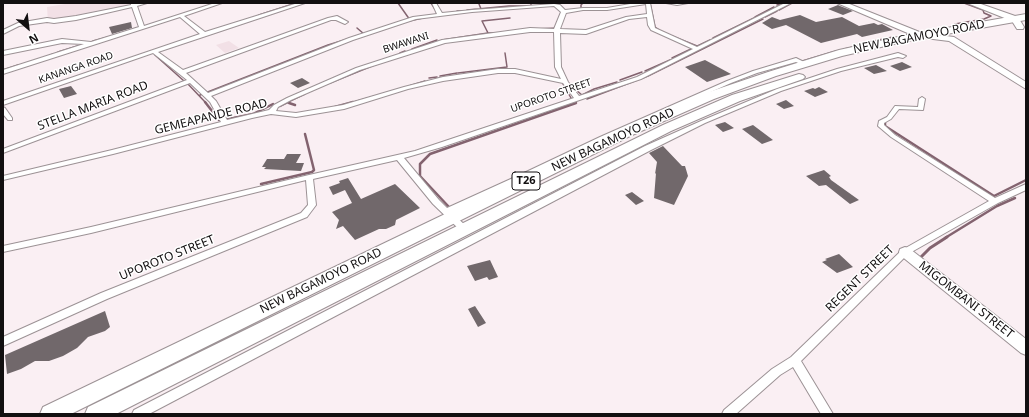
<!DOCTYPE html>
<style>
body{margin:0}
#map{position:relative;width:1029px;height:417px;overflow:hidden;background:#faeff3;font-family:"Noto Sans",sans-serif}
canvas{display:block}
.frame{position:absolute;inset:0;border:4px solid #120f10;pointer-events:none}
.north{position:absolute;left:8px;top:8px;width:40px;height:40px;-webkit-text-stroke:3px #fff;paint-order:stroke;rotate:152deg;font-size:11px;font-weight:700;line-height:16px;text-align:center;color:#120f10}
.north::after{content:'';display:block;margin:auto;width:14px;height:18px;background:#120f10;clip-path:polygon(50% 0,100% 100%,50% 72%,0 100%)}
</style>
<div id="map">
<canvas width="1029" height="417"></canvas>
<div class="frame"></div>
<div class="north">N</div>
</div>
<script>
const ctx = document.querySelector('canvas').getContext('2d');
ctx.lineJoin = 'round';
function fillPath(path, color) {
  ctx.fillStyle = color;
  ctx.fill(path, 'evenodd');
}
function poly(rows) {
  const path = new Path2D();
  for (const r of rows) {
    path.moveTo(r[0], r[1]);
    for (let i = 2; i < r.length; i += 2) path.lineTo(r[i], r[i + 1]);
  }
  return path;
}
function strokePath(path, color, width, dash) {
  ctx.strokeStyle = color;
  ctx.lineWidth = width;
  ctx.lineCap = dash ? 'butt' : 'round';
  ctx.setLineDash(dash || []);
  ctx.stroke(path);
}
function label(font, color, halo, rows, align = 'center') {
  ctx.font = font + ' "Noto Sans",sans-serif';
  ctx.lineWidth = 3;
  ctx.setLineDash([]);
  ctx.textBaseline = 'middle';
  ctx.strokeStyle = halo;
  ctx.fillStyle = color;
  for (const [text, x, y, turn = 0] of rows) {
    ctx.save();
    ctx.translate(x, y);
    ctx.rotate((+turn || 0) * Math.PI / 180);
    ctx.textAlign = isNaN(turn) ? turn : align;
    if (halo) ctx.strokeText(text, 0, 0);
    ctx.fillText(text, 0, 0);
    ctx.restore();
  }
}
fillPath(poly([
 [71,3,128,3,129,7,48,22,47,7],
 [229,41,239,48,225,53,216,45]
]), '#f2e0e6');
strokePath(poly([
 [398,3,410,20],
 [431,3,435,9],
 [650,3,655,27,662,32],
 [479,4,481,9],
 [777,5,780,4],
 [581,9,581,5,583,3],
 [467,10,509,6,531,6,531,3],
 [779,10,792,3],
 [457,11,462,11],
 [259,15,296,3],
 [755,17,774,7],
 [765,17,777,11],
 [409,21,423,18],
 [955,24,984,19,991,16,984,13,983,10,964,3],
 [535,29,558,28],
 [488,33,494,33],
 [672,36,697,46],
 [713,38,754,18],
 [442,40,488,33,482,21,510,18],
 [93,41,108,37],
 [869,42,893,37],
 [859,45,863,43],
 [412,49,437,40],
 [844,49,853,47],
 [58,52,84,44],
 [155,55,184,81],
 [400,55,400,53,405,51],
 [46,57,53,54],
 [672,58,710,40],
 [560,65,564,74],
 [789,65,836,51],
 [3,70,18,65],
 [645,71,670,60],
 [458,73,507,67,505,53],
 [440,76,457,73],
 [429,78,437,77],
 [620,80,642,72],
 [187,83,206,103],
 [330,83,377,64],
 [563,84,571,98],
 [570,85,582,95,594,89,617,82],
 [409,86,425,81],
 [200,95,328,45,364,34,357,28],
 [587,99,648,76,763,19],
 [286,103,305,94],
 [350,103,375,96]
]), '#83636f', 1.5);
strokePath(poly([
 [205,102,219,120],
 [289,103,295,105],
 [280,106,288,102],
 [335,107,353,102],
 [228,119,253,114,273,104],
 [885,122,885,126,994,196,1026,180],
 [261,184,312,172,314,170,305,134],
 [449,207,420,176,420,164,430,154,576,103],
 [945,238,997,206,1015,198]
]), '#83636f', 2.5);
strokePath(poly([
 [919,259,930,248,947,237]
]), '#83636f', 3);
fillPath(poly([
 [838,5,840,6,853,11,843,15,828,9],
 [800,15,816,22,842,17,859,26,874,23,878,25,882,24,893,30,862,37,857,34,821,43,786,25,772,29,762,23,772,17,780,20],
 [131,22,132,28,112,34,109,27],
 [705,60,731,74,707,82,685,67],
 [902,62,912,67,900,71,890,66],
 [876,65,887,71,874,74,864,68],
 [302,78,310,83,298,88,290,83],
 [71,86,77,94,64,98,59,89],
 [819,87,828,92,815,97,804,91,813,88,815,89],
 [786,100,794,106,784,109,776,104],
 [725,122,734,128,723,132,715,125],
 [753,125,773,140,762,144,742,129],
 [663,146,682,166,685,166,688,176,674,205,654,198,656,173,655,174,657,162,649,153],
 [287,154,301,154,296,163,304,163,301,171,264,169,266,167,262,167,267,159,284,159],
 [824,170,831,176,829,177,831,180,859,200,850,204,826,185,819,186,806,176],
 [348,178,361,199,395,184,420,208,396,220,395,225,386,229,379,229,355,240,343,226,336,229,339,220,332,212,352,203,345,190,333,195,329,187,340,183,339,181],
 [632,192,644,201,636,205,625,195],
 [839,254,853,267,837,273,822,262,827,260,825,259],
 [490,260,498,277,489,280,487,277,475,281,467,266],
 [475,306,486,323,478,327,468,309],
 [105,311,110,327,105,331,88,337,77,348,63,356,49,361,35,361,21,369,7,374,5,355]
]), '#71686b');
const street = poly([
 [131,3,147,3,137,6,144,26,215,3,222,3,184,16,205,32,298,3,305,3,158,52,183,70,328,18,337,16,348,22,345,24,336,20,331,20,186,73,208,93,349,38,413,17,437,14,432,3,436,3,442,13,472,10,554,4,560,5,565,10,583,8,607,8,636,3,650,3,655,28,697,47,785,3,791,3,641,79,442,147,404,158,439,200,447,208,524,173,600,137,727,81,753,71,796,58,808,64,805,66,796,62,757,73,731,83,604,139,530,177,451,212,467,227,468,229,464,232,461,231,433,204,397,160,313,179,316,205,307,217,107,299,3,346,3,337,101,293,301,213,308,205,306,180,91,233,3,252,3,246,91,227,309,175,415,151,574,98,563,83,515,73,498,73,443,81,408,89,344,109,296,117,271,114,252,118,113,154,3,180,3,176,112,150,221,122,210,102,190,83,3,153,3,149,187,80,153,53,3,105,3,101,200,34,180,17,3,74,3,70,84,44,62,43,3,55,3,51,62,39,91,42,139,27,132,7,76,20,54,23,47,22,19,26,3,34,3,30,18,23,47,18,54,19,76,16,131,5,131,3],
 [646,4,647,14,626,17,586,30,560,29,566,13,583,10,607,10,646,4],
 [554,6,561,12,554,29,530,28,442,40,356,68,287,98,274,105,269,110,227,120,216,101,211,96,353,40,416,19,472,12,554,6],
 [647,17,648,25,651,30,693,49,637,77,579,96,568,82,561,67,560,33,586,34,629,19,647,17],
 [530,32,554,32,555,67,561,79,515,69,498,69,443,77,404,87,343,105,296,113,276,111,278,107,291,100,360,70,445,43,530,32],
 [666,3,688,3,677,5,666,3],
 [898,53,906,56,903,58,898,57,841,71,781,91,705,123,651,150,149,414,132,414,134,410,645,146,701,121,777,89,837,69,898,53],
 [922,97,925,99,923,110,899,109,891,119,884,123,884,125,895,135,995,198,1026,184,1026,190,998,203,908,254,801,361,833,414,821,414,793,367,780,375,736,414,722,414,724,410,772,369,791,357,902,250,989,201,891,137,878,126,879,121,887,117,895,106,918,107,919,99,922,97],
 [3,107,5,108,12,118,12,120,8,120,3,114,3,107]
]);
const secondary = poly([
 [837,3,847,3,922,33,954,37,1026,82,1026,89,949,41,917,37,837,3],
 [967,3,978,3,1018,17,1024,27,1023,29,1017,29,1012,21,967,3],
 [905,247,910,249,1026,339,1026,355,1021,353,900,255,899,252,900,249,905,247]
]);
const highway = poly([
 [1026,14,1026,20,907,41,842,56,776,76,714,99,630,136,71,414,40,414,43,407,620,130,706,93,768,72,839,50,907,35,1026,14],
 [799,74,803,75,805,77,803,79,740,101,671,131,116,414,85,414,88,407,663,125,732,95,799,74]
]);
strokePath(street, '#9c9295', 2);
strokePath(secondary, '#9c9295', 2);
strokePath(highway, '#9c9295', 2);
fillPath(street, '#fff');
fillPath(secondary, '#fff');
fillPath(highway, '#fff');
label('10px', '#120f10', '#fff', [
 ["BWAWANI",406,43,-18],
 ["KANANGA ROAD",76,68,-19],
 ["UPOROTO STREET",551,96,-19]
]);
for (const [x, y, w] of [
 [526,181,28]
]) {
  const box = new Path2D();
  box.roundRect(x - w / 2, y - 9, w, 18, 3);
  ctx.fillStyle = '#fff';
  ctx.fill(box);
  strokePath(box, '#120f10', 1);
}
label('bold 11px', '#120f10', null, [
 ["T26",526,181]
]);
label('12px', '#120f10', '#fff', [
 ["NEW BAGAMOYO ROAD",919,37,-11],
 ["STELLA MARIA ROAD",93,106,-21],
 ["GEMEAPANDE ROAD",211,117,-14],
 ["NEW BAGAMOYO ROAD",613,140,-25],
 ["UPOROTO STREET",167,258,-22],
 ["REGENT STREET",860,279,-44],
 ["NEW BAGAMOYO ROAD",321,281,-26],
 ["MIGOMBANI STREET",966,300,38]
]);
</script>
